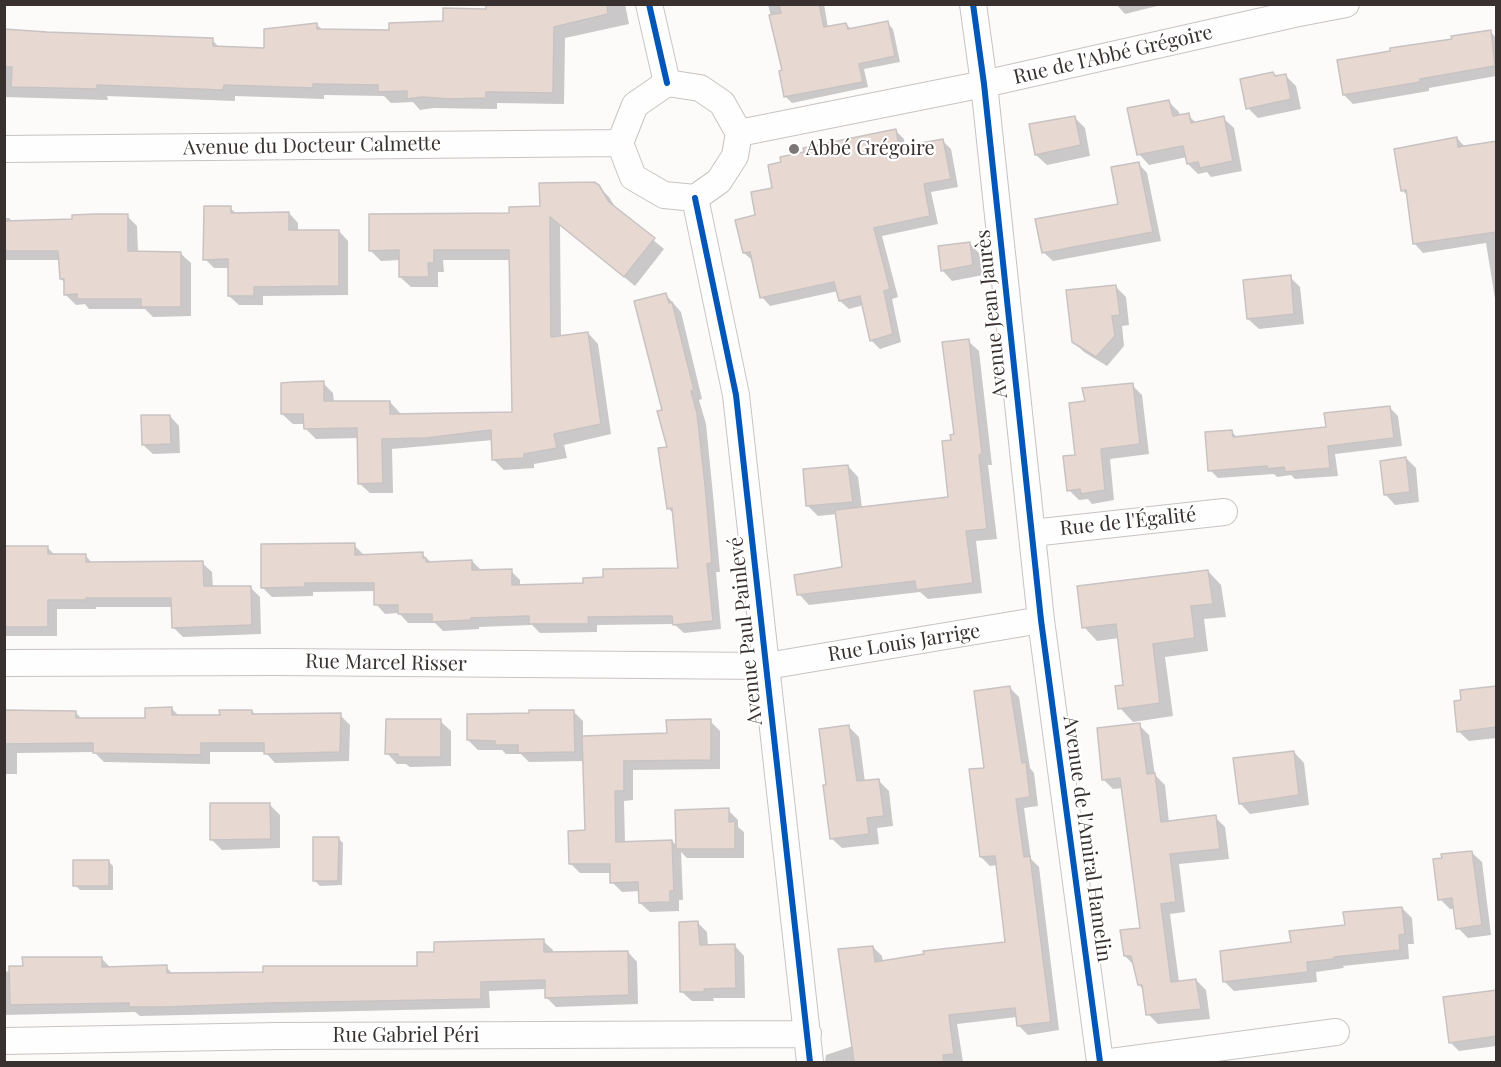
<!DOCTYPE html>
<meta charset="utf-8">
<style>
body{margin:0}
#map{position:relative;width:1501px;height:1067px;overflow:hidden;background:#fdfbfa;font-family:"Playfair Display",serif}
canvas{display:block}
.frame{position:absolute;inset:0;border:6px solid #38312f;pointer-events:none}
</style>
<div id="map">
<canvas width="1501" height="1067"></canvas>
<div class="frame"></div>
</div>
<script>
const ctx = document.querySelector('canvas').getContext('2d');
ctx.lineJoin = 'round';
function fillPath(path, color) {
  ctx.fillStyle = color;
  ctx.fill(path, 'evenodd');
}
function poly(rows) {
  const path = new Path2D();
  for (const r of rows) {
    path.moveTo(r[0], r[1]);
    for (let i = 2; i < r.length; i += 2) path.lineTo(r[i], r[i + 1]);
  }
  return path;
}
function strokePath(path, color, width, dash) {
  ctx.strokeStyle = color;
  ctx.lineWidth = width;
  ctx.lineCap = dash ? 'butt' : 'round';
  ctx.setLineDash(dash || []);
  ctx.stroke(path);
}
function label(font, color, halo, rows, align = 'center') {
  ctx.font = font + ' "Playfair Display",serif';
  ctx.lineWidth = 4.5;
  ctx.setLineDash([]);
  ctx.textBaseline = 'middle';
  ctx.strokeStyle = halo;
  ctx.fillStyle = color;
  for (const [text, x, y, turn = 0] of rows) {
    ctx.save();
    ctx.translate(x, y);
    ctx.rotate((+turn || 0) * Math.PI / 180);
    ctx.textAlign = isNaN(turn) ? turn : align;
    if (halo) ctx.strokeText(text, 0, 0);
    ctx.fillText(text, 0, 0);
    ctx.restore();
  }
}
fillPath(poly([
 [487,4,625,4,629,24,565,38,564,104,497,103,497,109,434,108,420,110,413,102,391,103,384,96,324,95,324,99,235,96,235,101,107,96,108,100,4,97,4,31,212,40,220,48,265,49,317,25,323,30,390,31,445,22,487,10],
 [768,4,824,4,828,28,846,24,852,30,887,23,893,29,900,62,864,69,868,87,792,103,786,97,781,72,783,71],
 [1116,4,1165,4,1125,14],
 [1491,32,1496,38,1496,76,1429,88,1429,91,1353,104,1344,95,1453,40],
 [1273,73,1277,77,1286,76,1296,86,1301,109,1258,118,1248,108],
 [1169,102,1179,112,1180,117,1188,115,1196,123,1223,118,1234,128,1242,171,1211,177,1207,172,1198,174,1188,164,1187,157,1149,165,1139,154],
 [1075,118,1085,128,1090,156,1047,165,1036,155],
 [895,130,904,139,905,147,942,140,951,149,958,187,931,192,938,224,882,236,898,297,892,299,901,342,880,349,871,340,864,305,849,309,840,301,838,291,770,306,762,297,753,261,744,253,757,216,774,189],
 [1457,138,1466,148,1496,143,1496,305,1486,243,1423,253,1414,243,1408,196,1403,191],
 [1138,163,1147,173,1161,241,1053,261,1043,252,1120,205],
 [598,186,609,197,617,210,664,249,635,286,560,225,561,337,588,333,598,344,611,434,564,445,567,458,534,464,534,468,504,470,493,459,493,440,392,449,393,493,370,493,359,483,359,438,316,439,305,428,305,424,293,424,282,414,323,383,333,393,334,402,390,402,400,413,400,415,513,413,511,260,443,260,444,272,438,272,438,287,411,287,400,277,400,260,381,261,370,250,541,208],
 [230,208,237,214,289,213,298,223,298,231,339,231,348,241,348,295,263,296,263,305,239,305,229,296,229,268,214,268,205,259],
 [127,216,137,226,138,253,180,253,191,263,191,316,153,317,145,309,89,309,85,304,76,305,65,294,65,283,61,279,60,260,4,260,4,218,9,218,13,222,73,221],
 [970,244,980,254,983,275,952,281,942,270],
 [1290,277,1300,287,1304,324,1259,329,1248,319],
 [1116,287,1126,297,1129,325,1122,326,1124,346,1107,366,1084,352,1073,341],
 [666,295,681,312,702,399,699,400,706,424,713,495,720,572,716,572,721,629,684,633,674,624,597,625,597,632,540,633,532,625,479,627,479,629,443,631,435,623,408,623,399,613,385,614,376,604,376,591,313,592,313,596,272,597,263,588,354,545,363,554,363,556,422,554,432,563,472,561,481,570,511,571,520,580,520,586,584,585,680,570,674,514,668,508,669,449,664,411],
 [968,341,979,351,992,465,988,465,997,539,976,541,982,593,928,599,920,592,809,605,799,594,843,568,837,514,818,516,808,506,848,466,858,477,862,508,949,498,952,441,956,435],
 [1132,385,1142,395,1149,454,1110,459,1114,500,1092,504,1088,499,1079,500,1069,490,1087,403],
 [1389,407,1398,416,1402,446,1335,454,1338,476,1295,479,1291,475,1277,477,1274,474,1218,478,1210,470,1232,432,1238,438,1327,428],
 [170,416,179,426,180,453,153,454,143,445],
 [1406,458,1416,468,1419,502,1395,505,1385,494],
 [47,547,56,556,86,556,93,564,202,563,212,572,213,588,250,587,260,597,261,634,183,637,173,627,172,607,96,607,96,609,57,609,57,636,4,636,4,548],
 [1208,571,1221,585,1226,617,1204,619,1208,651,1165,657,1173,716,1133,722,1120,708,1124,686,1119,638,1097,641,1084,627],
 [1010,688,1019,697,1030,768,1034,773,1038,806,1024,808,1031,859,1039,867,1059,1030,1028,1035,1019,1026,1017,1017,957,1024,963,1062,825,1062,826,1055,853,1046,873,947,882,956,883,962,1007,943,998,865,990,866,981,857,986,769],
 [1496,688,1496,738,1469,741,1458,731],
 [172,709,180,717,221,716,252,711,256,715,340,715,350,725,349,761,275,763,265,752,210,752,210,764,104,762,94,752,17,753,17,774,4,774,4,713,76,713,83,720,146,719],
 [573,711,583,721,583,737,668,734,710,721,720,731,720,769,633,770,633,800,624,801,625,843,672,841,678,847,728,810,738,820,738,827,744,832,744,858,687,858,681,852,683,900,679,900,679,911,650,912,640,903,640,891,622,892,612,882,612,873,580,873,570,863,587,832,584,761,529,762,521,754,506,754,502,750,478,750,468,740],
 [440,721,451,731,451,766,410,767,406,764,397,764,387,753],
 [1139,725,1149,735,1155,775,1165,785,1169,823,1215,817,1225,827,1229,859,1179,864,1185,912,1170,914,1179,982,1196,980,1206,990,1210,1019,1158,1024,1148,1014,1144,990,1139,985,1135,966,1125,956,1142,929,1123,788,1113,789,1103,779],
 [849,727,859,737,865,782,878,780,889,791,893,826,877,828,879,844,842,848,831,838,828,786],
 [1294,752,1304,763,1309,805,1250,814,1240,803],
 [270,805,280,815,280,848,222,850,212,840],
 [338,838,343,843,342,885,320,886,315,881],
 [1471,852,1482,862,1491,935,1468,938,1458,928,1455,909,1450,909,1440,899],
 [108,861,113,866,113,890,80,890,75,885],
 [1402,908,1412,918,1414,944,1408,944,1409,959,1343,966,1344,968,1316,972,1317,982,1234,991,1224,981,1292,944],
 [697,922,707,932,708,946,735,946,744,956,745,998,713,998,714,1001,692,1001,682,992],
 [543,941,553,950,553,954,628,952,637,962,638,1004,556,1007,547,998,546,989,489,991,490,1008,140,1016,135,1012,4,1015,4,972,101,958,111,968,166,967,173,974,265,973,419,967,435,954],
 [1496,991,1496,1046,1459,1051,1450,1042]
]), '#0003');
const building = poly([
 [486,4,607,4,608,14,554,27,553,93,486,92,486,98,450,99,422,97,407,99,407,91,378,92,378,85,313,84,313,88,224,85,223,90,97,85,97,89,11,87,12,67,4,67,4,29,47,32,213,38,213,46,264,48,264,29,317,23,317,29,389,30,389,23,443,21,443,8,486,9,486,4],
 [779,4,819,4,824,27,846,23,848,29,888,21,895,56,859,64,863,82,784,97,779,71,782,70,769,15,781,13,779,4],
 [1491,30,1495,66,1420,79,1420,82,1343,95,1337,60,1390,51,1390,48,1452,39,1451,36,1491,30],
 [1273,72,1275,76,1286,74,1291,99,1246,109,1240,79,1273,72],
 [1169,100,1173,116,1189,113,1191,123,1224,116,1233,161,1200,168,1198,162,1187,164,1183,146,1137,155,1127,108,1169,100],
 [1075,116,1081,145,1035,155,1029,124,1075,116],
 [896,129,899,147,943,139,951,179,924,184,930,216,874,228,890,289,884,291,893,334,870,341,860,296,839,301,834,282,760,298,750,252,743,253,735,220,755,215,751,192,772,188,768,165,781,162,780,157,804,152,803,148,896,129],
 [1457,137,1458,147,1497,141,1497,232,1413,244,1406,190,1401,191,1394,149,1457,137],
 [1139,162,1153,232,1042,253,1035,219,1118,204,1111,167,1139,162],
 [594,182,599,185,609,202,655,238,624,277,550,217,551,337,588,332,601,424,554,434,557,448,524,454,524,458,492,460,491,430,426,438,382,439,383,483,358,484,357,428,304,429,303,414,281,414,281,383,294,382,324,381,324,401,390,401,390,414,512,412,509,250,434,250,434,263,428,263,429,277,399,277,399,250,369,251,369,214,509,213,509,207,540,206,539,183,594,182],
 [204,206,231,206,231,213,289,212,289,230,339,230,339,286,254,287,254,296,228,296,228,259,203,260,204,206],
 [95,214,128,214,128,251,181,252,181,307,141,307,141,299,77,299,77,294,64,295,64,279,60,279,58,251,4,251,4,221,72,219,72,215,95,214],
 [970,242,973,265,941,271,938,246,970,242],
 [1291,275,1294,314,1247,319,1243,280,1291,275],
 [1116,285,1120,315,1112,316,1115,336,1096,357,1072,342,1066,290,1116,285],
 [666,293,669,303,672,302,694,390,691,391,697,413,705,485,712,563,707,564,713,621,673,625,672,616,588,617,589,624,529,624,529,616,471,618,471,620,432,622,432,614,398,614,398,605,374,605,374,583,305,583,305,587,261,588,261,544,355,543,355,555,423,552,423,558,426,558,426,562,472,560,472,570,512,569,512,585,583,583,583,578,603,577,603,569,678,568,672,508,667,509,658,448,667,447,657,411,662,410,634,301,666,293],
 [969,339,982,454,979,455,987,529,966,531,973,583,916,590,915,581,797,595,794,575,842,567,835,510,948,497,942,441,951,440,950,435,954,434,942,342,969,339],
 [1133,383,1140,444,1101,449,1105,490,1081,494,1080,489,1067,491,1063,456,1075,455,1069,403,1085,401,1082,388,1133,383],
 [1390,406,1394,438,1328,446,1330,468,1285,472,1284,467,1267,469,1267,466,1208,471,1205,432,1232,430,1233,437,1326,427,1324,413,1390,406],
 [141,415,170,415,171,444,142,445,141,415],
 [1406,457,1410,492,1384,495,1380,461,1406,457],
 [848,465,853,502,806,506,803,469,848,465],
 [4,546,48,546,48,554,86,554,86,562,203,561,204,586,251,586,252,625,172,628,171,598,86,598,86,600,48,600,48,627,4,627,4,546],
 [1208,570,1213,604,1191,606,1195,638,1153,644,1160,703,1118,709,1115,686,1123,685,1116,624,1082,628,1077,586,1208,570],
 [1010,686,1022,763,1026,762,1030,797,1016,799,1024,857,1030,856,1051,1022,1017,1026,1015,1008,949,1015,954,1054,943,1055,944,1062,854,1062,838,949,873,946,875,962,924,954,923,951,1005,942,995,856,980,857,969,769,984,768,974,691,1010,686],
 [1497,686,1497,727,1457,732,1454,701,1461,700,1460,690,1497,686],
 [172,707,172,715,220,715,219,710,252,710,252,714,341,713,340,752,264,754,264,743,201,743,201,755,93,753,93,743,4,744,4,710,76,711,76,718,145,718,145,708,172,707],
 [529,710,574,710,575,752,518,753,518,745,495,745,495,741,467,740,467,714,529,713,529,710],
 [386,719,441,719,441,757,398,757,398,754,385,754,386,719],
 [711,719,711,760,624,761,624,791,615,791,616,842,672,840,674,891,670,891,670,902,639,903,638,882,610,883,610,864,569,864,568,831,585,830,582,736,667,733,666,720,711,719],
 [1140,723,1147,774,1155,773,1161,822,1216,815,1220,849,1170,854,1176,902,1161,904,1171,982,1196,979,1201,1009,1146,1015,1142,985,1138,985,1131,956,1124,956,1120,930,1140,928,1120,778,1102,780,1097,728,1140,723],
 [849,725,857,781,879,779,884,816,867,818,869,834,830,839,823,785,826,785,819,729,849,725],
 [1294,751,1299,795,1239,804,1233,758,1294,751],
 [210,803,270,803,271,839,210,840,210,803],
 [729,808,729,822,735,821,735,849,676,849,675,810,729,808],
 [313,837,339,837,338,881,313,881,313,837],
 [1472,851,1482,925,1456,929,1452,898,1438,900,1433,859,1442,858,1441,854,1472,851],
 [73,860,109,860,109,886,73,886,73,860],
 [1402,907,1405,934,1399,935,1400,950,1334,957,1334,959,1307,962,1308,972,1223,982,1220,951,1291,942,1289,931,1345,925,1343,912,1402,907],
 [698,921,700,945,735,944,736,988,704,989,705,992,680,992,679,922,698,921],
 [544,939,544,952,628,951,629,995,545,998,545,980,481,982,481,999,271,1003,166,1007,129,1007,129,1003,10,1005,9,966,23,966,22,957,102,957,102,967,167,965,167,973,263,972,263,966,417,966,417,952,434,952,434,942,544,939],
 [1497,990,1497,1036,1449,1043,1443,997,1497,990]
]);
fillPath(building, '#e7d8d2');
strokePath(building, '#c8c3c2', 1.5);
const street = poly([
 [649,4,667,83],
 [973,4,984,84,1041,620,1100,1062],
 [667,83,700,88,722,103,739,133,735,156,719,181,695,198,664,195,633,177,620,143,635,105,667,83],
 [739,133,984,84,1294,14,1346,4],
 [4,149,620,143],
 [695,198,736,395,810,1062],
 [1032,533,1224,512],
 [4,663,277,662,767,666,1041,620],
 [4,1041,279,1036,808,1034],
 [1111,1062,1336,1032]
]);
strokePath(street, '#c7c3c1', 28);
strokePath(street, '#fffefe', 26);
strokePath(poly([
 [649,4,667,83],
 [973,4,984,84,1041,620,1100,1062],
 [695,198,736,395,810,1062]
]), '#0057b8', 6);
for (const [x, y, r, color] of [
 [794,149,6,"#7d7876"]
]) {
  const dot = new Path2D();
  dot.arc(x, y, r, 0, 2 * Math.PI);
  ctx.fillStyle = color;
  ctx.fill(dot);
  strokePath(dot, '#fff', 2);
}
label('20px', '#38312f', '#fff', [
 ["Rue de l'Abbé Grégoire",1113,55,-13],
 ["Avenue du Docteur Calmette",312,146,-1],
 ["Avenue Jean Jaurès",992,314,-96],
 ["Rue de l'Égalité",1128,522,-6],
 ["Avenue Paul Painlevé",746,631,-96],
 ["Rue Louis Jarrige",904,643,-9],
 ["Rue Marcel Risser",386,663,1],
 ["Avenue de l'Amiral Hamelin",1087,839,82],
 ["Rue Gabriel Péri",406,1036]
]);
label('20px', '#38312f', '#fff', [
 ["Abbé Grégoire",806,149]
], 'left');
</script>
